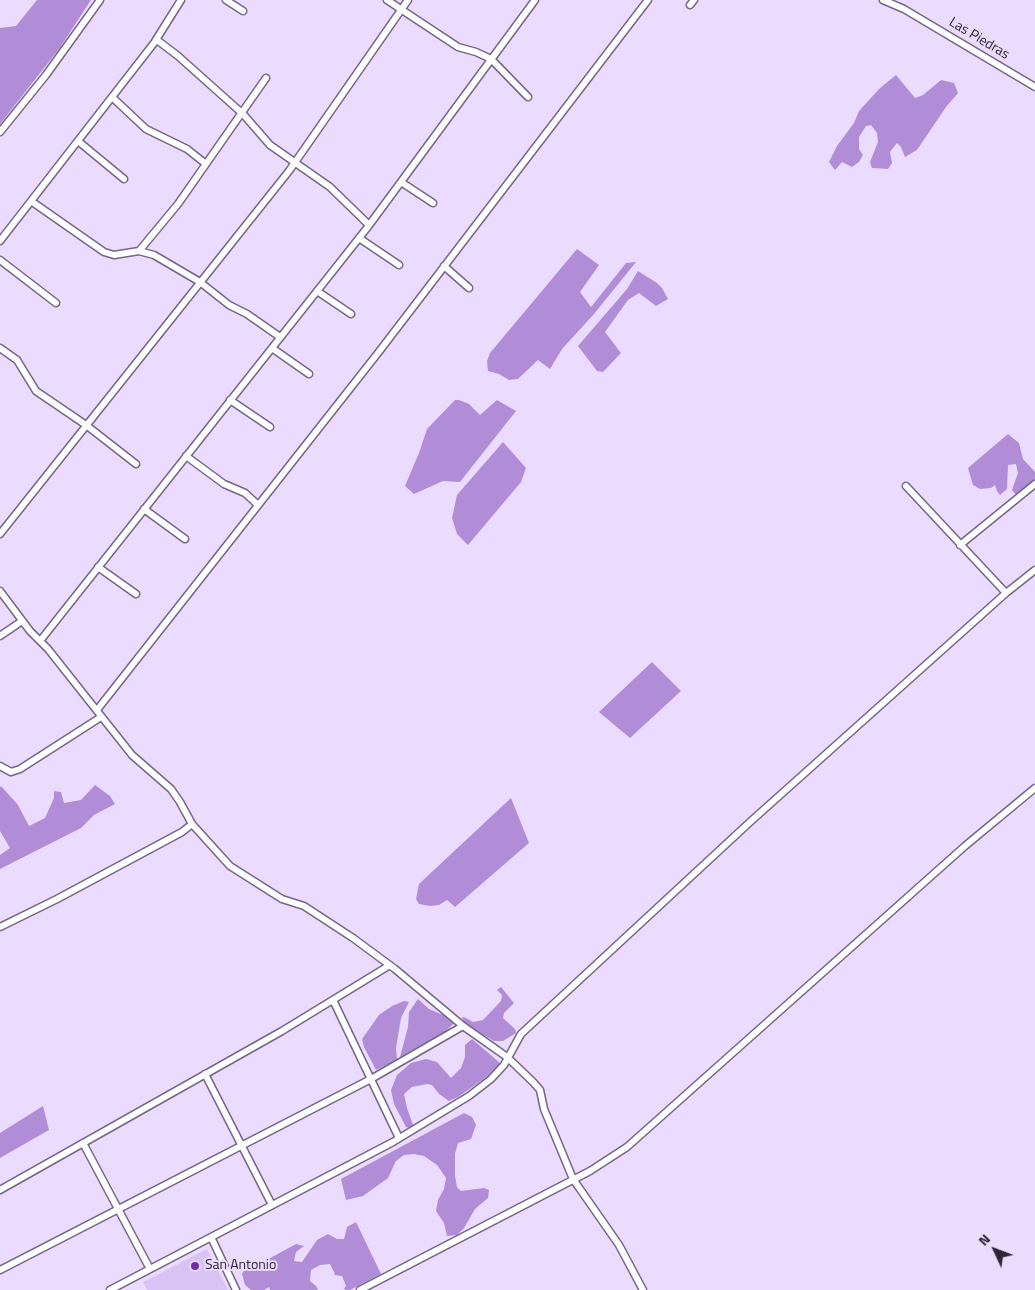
<!DOCTYPE html>
<style>
body{margin:0}
#map{position:relative;width:1035px;height:1290px;overflow:hidden;background:#ebdbfe;font-family:"Titillium Web",sans-serif}
canvas{display:block}
.north{position:absolute;left:970px;top:1225px;width:50px;height:50px;-webkit-text-stroke:4px #ebdbfe;paint-order:stroke;rotate:313deg;font-size:14px;font-weight:700;line-height:20px;text-align:center;color:#2d2734}
.north::after{content:'';display:block;margin:auto;width:18px;height:22px;background:#2d2734;clip-path:polygon(50% 0,100% 100%,50% 72%,0 100%)}
</style>
<div id="map">
<canvas width="1035" height="1290"></canvas>
<div class="north">N</div>
</div>
<script>
const ctx = document.querySelector('canvas').getContext('2d');
ctx.lineJoin = 'round';
function fillPath(path, color) {
  ctx.fillStyle = color;
  ctx.fill(path, 'evenodd');
}
function poly(rows) {
  const path = new Path2D();
  for (const r of rows) {
    path.moveTo(r[0], r[1]);
    for (let i = 2; i < r.length; i += 2) path.lineTo(r[i], r[i + 1]);
  }
  return path;
}
function strokePath(path, color, width, dash) {
  ctx.strokeStyle = color;
  ctx.lineWidth = width;
  ctx.lineCap = dash ? 'butt' : 'round';
  ctx.setLineDash(dash || []);
  ctx.stroke(path);
}
function label(font, color, halo, rows, align = 'center') {
  ctx.font = font + ' "Titillium Web",sans-serif';
  ctx.lineWidth = 4;
  ctx.setLineDash([]);
  ctx.textBaseline = 'middle';
  ctx.strokeStyle = halo;
  ctx.fillStyle = color;
  for (const [text, x, y, turn = 0] of rows) {
    ctx.save();
    ctx.translate(x, y);
    ctx.rotate((+turn || 0) * Math.PI / 180);
    ctx.textAlign = isNaN(turn) ? turn : align;
    if (halo) ctx.strokeText(text, 0, 0);
    ctx.fillText(text, 0, 0);
    ctx.restore();
  }
}
fillPath(poly([
 [207,1249,228,1290,147,1290,143,1282]
]), '#d9c2f4');
fillPath(poly([
 [37,0,91,0,59,49,0,124,0,28,16,26],
 [896,75,915,98,923,95,941,80,954,83,958,93,946,107,917,150,905,157,901,147,897,143,890,152,892,163,888,169,872,168,870,162,878,142,877,133,871,125,866,126,859,137,859,149,863,155,859,162,852,167,842,162,835,170,829,162,837,146,854,123,859,111,879,89],
 [577,249,599,265,580,292,591,307,626,263,636,262,594,314,562,349,550,369,538,360,518,379,509,380,499,374,488,371,487,361,490,353],
 [638,271,657,283,662,288,668,299,656,306,639,293,628,300,605,332,621,353,603,372,597,371,578,346,627,289],
 [455,400,459,400,469,404,480,415,497,400,516,411,460,482,443,481,414,494,405,486,419,453,427,429],
 [1008,434,1019,443,1023,459,1035,472,1035,480,1016,495,1012,490,1018,473,1016,464,1008,465,1007,489,1000,495,997,491,995,485,991,488,980,489,973,485,968,468],
 [503,442,526,468,521,482,468,545,457,534,452,518,457,495],
 [652,662,681,691,630,738,599,712],
 [95,785,110,796,115,804,94,815,81,828,0,869,0,855,10,848,0,831,0,787,1,786,18,805,29,826,45,818,54,798,54,791,61,792,64,803,81,800],
 [511,798,529,843,455,907,447,900,439,905,430,906,419,904,416,899,419,884],
 [501,987,514,1003,504,1013,503,1018,515,1029,516,1033,503,1041,494,1041,482,1034,464,1022,462,1017,464,1017,473,1022,483,1020,501,1001,502,995,497,990],
 [418,999,429,1009,443,1015,454,1023,445,1032,400,1057,408,1027,409,1012],
 [404,1001,409,1002,401,1018,396,1048,397,1060,376,1070,364,1047,362,1039,379,1015,392,1006],
 [472,1039,500,1063,495,1070,482,1080,458,1097,449,1101,439,1094,432,1085,427,1084,412,1087,404,1094,407,1108,413,1125,409,1128,406,1127,394,1104,391,1090,397,1075,411,1063,426,1059,437,1062,451,1078,461,1068,465,1057,465,1045],
 [43,1106,49,1130,0,1158,0,1133],
 [464,1113,472,1117,476,1125,471,1139,458,1143,455,1154,455,1176,457,1187,461,1191,484,1188,489,1190,488,1198,475,1209,464,1228,457,1235,447,1236,444,1223,436,1211,438,1200,444,1189,446,1178,437,1165,424,1156,414,1154,404,1155,396,1161,388,1178,363,1196,346,1200,341,1179],
 [356,1222,381,1274,350,1290,346,1290,344,1289,346,1286,342,1276,334,1275,335,1274,330,1264,320,1265,311,1270,310,1281,316,1286,318,1290,270,1290,269,1287,264,1290,251,1290,245,1285,242,1274,244,1270,263,1262,296,1244,304,1246,296,1252,294,1261,302,1262,317,1240,328,1234,337,1239,344,1239,347,1227]
]), '#b08dd6');
const minor = poly([
 [226,0,243,11],
 [387,0,458,47,476,52,491,59,528,97],
 [883,0,904,9,1035,87],
 [690,5,694,0],
 [157,40,178,56,243,114,270,145,330,187,369,225],
 [112,97,146,129,187,149,206,164],
 [0,132,46,75,100,0],
 [78,141,124,179],
 [401,182,433,203],
 [31,201,104,252,114,255,139,251,154,255,200,282,229,305,247,314,280,337],
 [359,238,399,265],
 [0,241,154,43,181,0],
 [139,251,178,204,266,78],
 [0,260,56,303],
 [444,266,469,288],
 [317,291,351,314],
 [0,348,17,360,36,391,86,425,136,464],
 [272,348,309,374],
 [230,400,270,427],
 [186,456,224,484,245,493,258,505],
 [906,486,1006,593],
 [144,509,185,539],
 [0,534,289,171,408,0],
 [960,545,1035,484],
 [98,567,136,594],
 [0,591,30,631,48,649,132,755,171,789,180,802,192,824,230,866,282,899,304,906,353,938,395,969,463,1026,507,1057,533,1082,540,1090,544,1109,573,1179,619,1245,643,1290],
 [0,636,22,621],
 [40,641,367,228,535,0],
 [97,710,378,353,648,0],
 [0,766,11,772,20,769,101,717],
 [0,927,57,899,182,832,192,824],
 [333,1000,399,1138],
 [205,1074,272,1205],
 [83,1143,150,1269],
 [0,1190,282,1031,390,965],
 [211,1237,236,1290],
 [0,1270,371,1079,463,1026],
 [110,1290,393,1142,469,1096,491,1079,504,1065,521,1034,750,822,1006,593,1035,570],
 [360,1290,590,1171,627,1147,965,846,1035,788]
]);
strokePath(minor, '#746685', 9);
strokePath(minor, '#fff', 6);
for (const [x, y, r, color] of [
 [195,1266,5,"#702fa4"]
]) {
  const dot = new Path2D();
  dot.arc(x, y, r, 0, 2 * Math.PI);
  ctx.fillStyle = color;
  ctx.fill(dot);
  strokePath(dot, '#ebdbfe', 2);
}
label('14px', '#2d2734', '#ebdbfe', [
 ["Las Piedras",979,39,31]
]);
label('14px', '#2d2734', '#ebdbfe', [
 ["San Antonio",205,1266]
], 'left');
</script>
